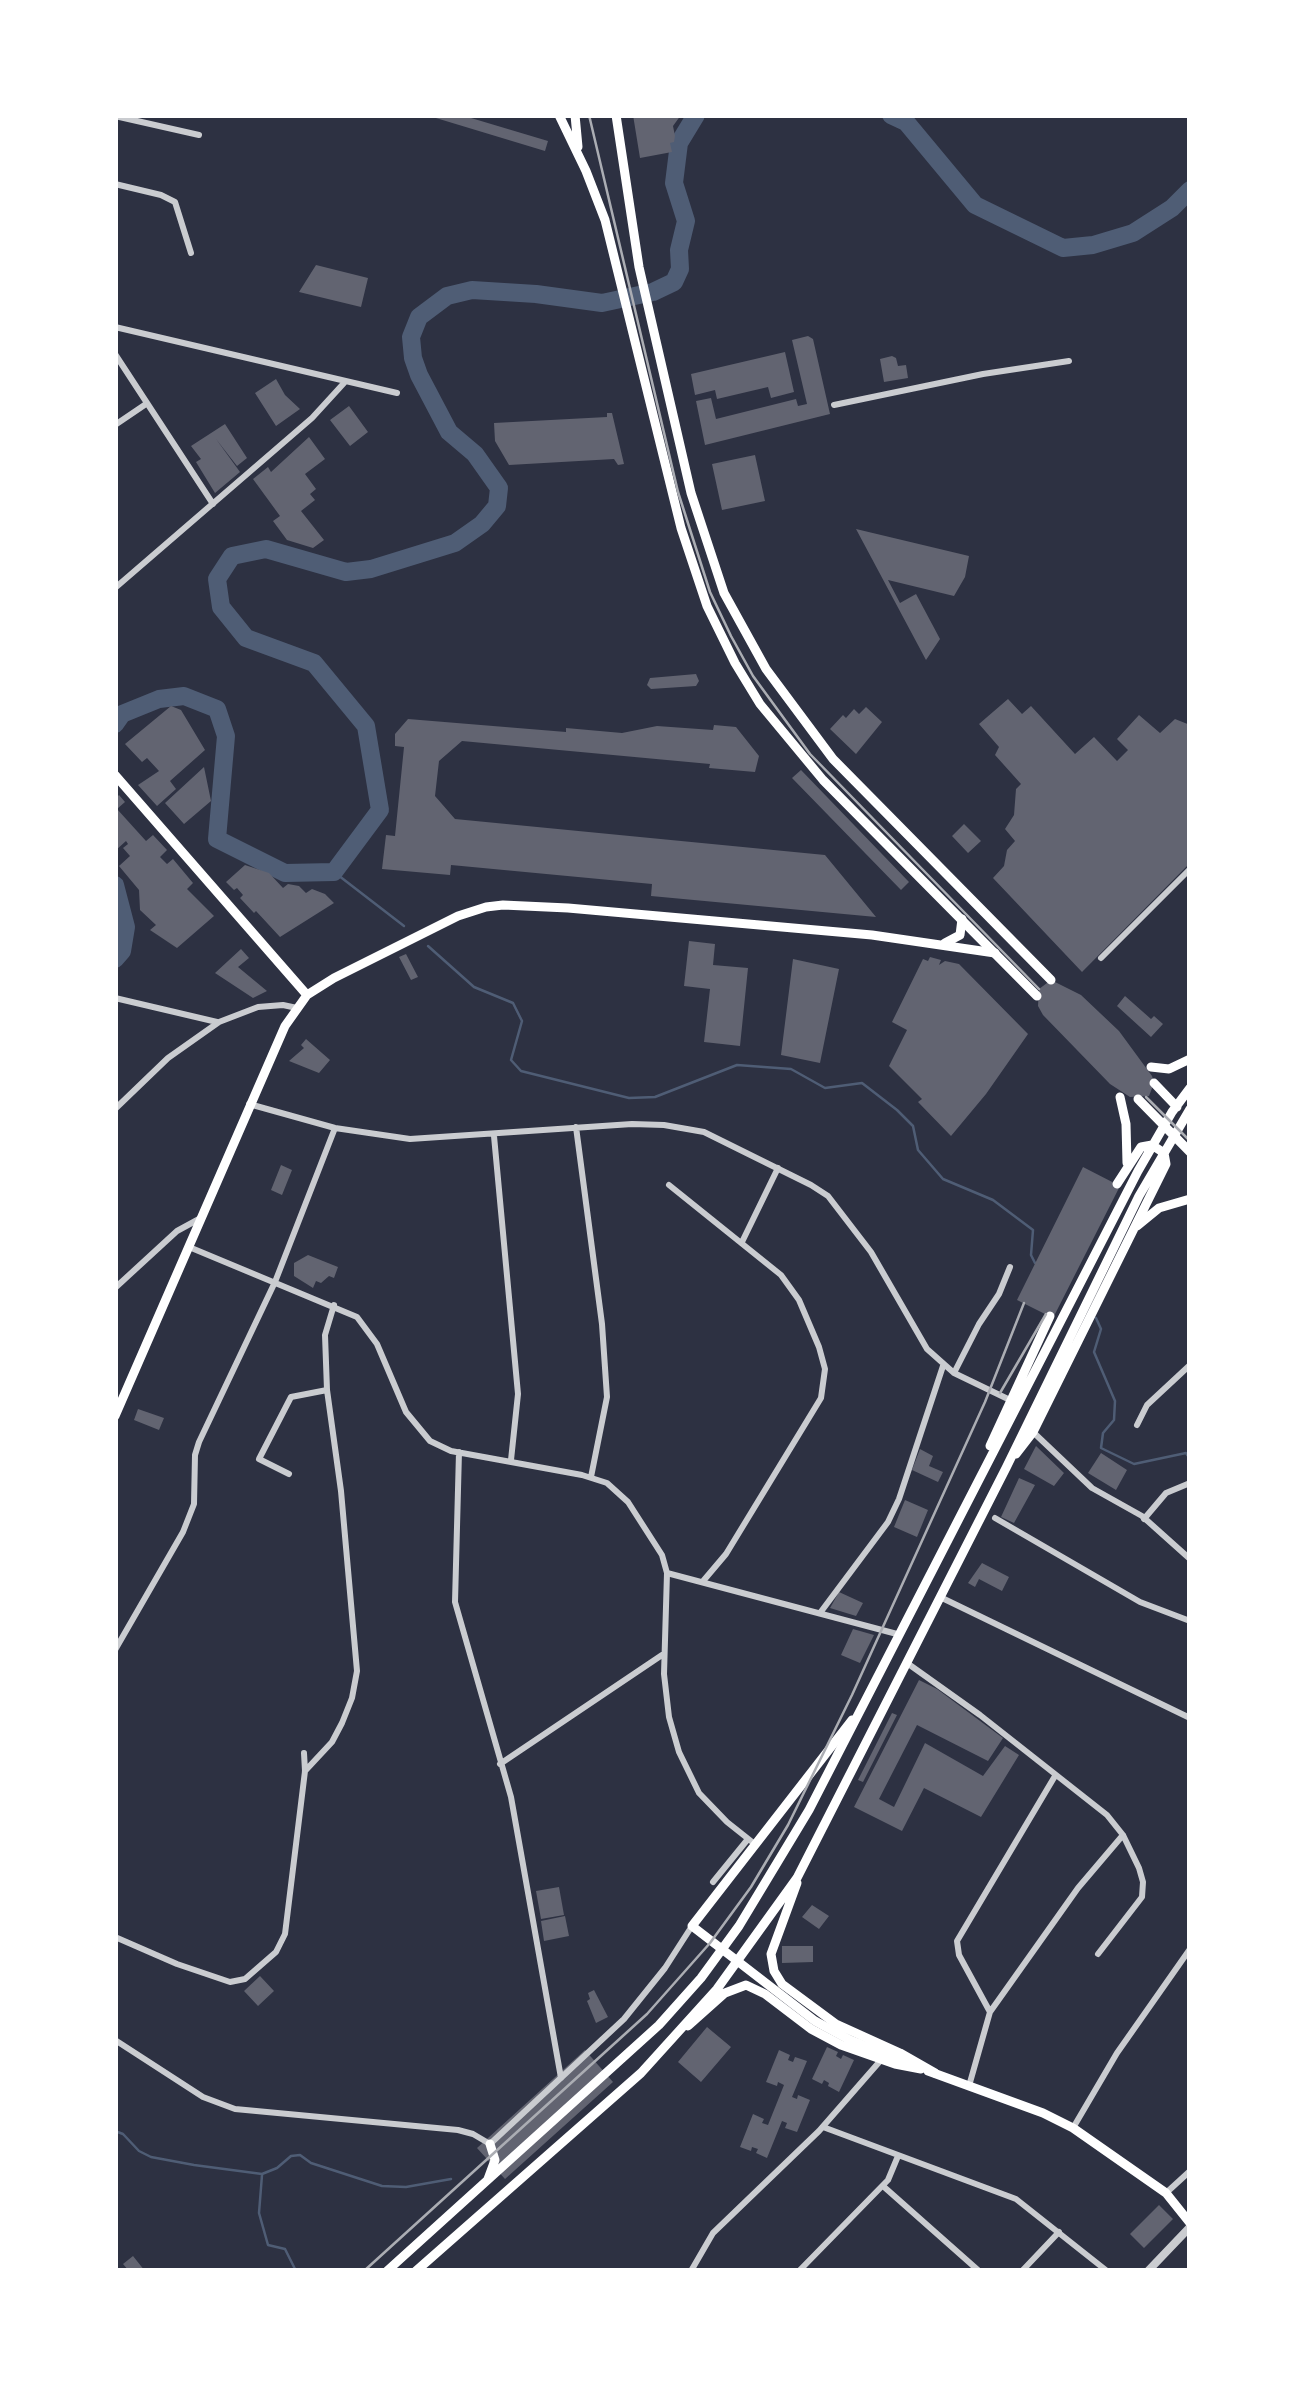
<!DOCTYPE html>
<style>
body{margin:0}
#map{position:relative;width:1305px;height:2386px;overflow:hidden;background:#2d3142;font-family:Georgia,serif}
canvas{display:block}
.frame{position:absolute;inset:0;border:118px solid #fff;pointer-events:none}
</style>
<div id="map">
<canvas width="1305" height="2386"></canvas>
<div class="frame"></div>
</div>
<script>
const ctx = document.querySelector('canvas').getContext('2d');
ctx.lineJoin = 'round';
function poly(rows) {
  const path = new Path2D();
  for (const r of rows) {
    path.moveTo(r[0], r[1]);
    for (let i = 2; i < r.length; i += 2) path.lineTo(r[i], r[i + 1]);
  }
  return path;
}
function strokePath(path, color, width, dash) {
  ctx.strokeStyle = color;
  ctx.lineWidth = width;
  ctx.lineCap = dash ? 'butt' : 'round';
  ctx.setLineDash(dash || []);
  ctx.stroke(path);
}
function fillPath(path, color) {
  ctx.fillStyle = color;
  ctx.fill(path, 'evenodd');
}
strokePath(poly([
 [334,872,404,926],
 [428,946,474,987,513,1003,522,1021,511,1060,521,1071,629,1098,655,1097,737,1065,791,1069,825,1088,862,1083,897,1110,913,1126,918,1150,943,1179,993,1200,1033,1230,1031,1255,1035,1263],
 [1096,1318,1101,1329,1094,1352,1115,1401,1114,1420,1103,1433,1101,1448,1134,1464,1186,1453,1190,1459],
 [115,2131,123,2134,139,2151,151,2157,194,2165,262,2174,277,2168,291,2156,300,2155,311,2163,382,2186,406,2187,451,2179],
 [262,2175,259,2213,268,2245,285,2249,296,2271]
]), '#4f5d75', 2.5);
strokePath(poly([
 [891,115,906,122,975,205,1063,248,1093,245,1133,233,1172,208,1190,190],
 [115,724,122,714,159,699,184,696,217,709,226,736,217,839,285,873,334,872,380,810,366,726,314,663,246,638,221,607,217,579,232,556,266,549,346,572,371,569,455,543,482,524,497,506,499,488,475,454,449,432,419,375,413,358,411,337,419,317,447,296,472,290,536,294,602,303,653,292,674,282,680,269,679,250,686,221,674,183,679,143,696,115],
 [115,885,126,927,122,951,115,959]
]), '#4f5d75', 18);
fillPath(poly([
 [426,115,461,115,548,141,545,151],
 [633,115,681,115,673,126,675,136,674,142,670,143,672,152,640,158],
 [316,265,368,278,361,307,299,292],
 [808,336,813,339,830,414,705,445,696,401,711,398,716,419,796,399,798,406,807,404,792,340],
 [785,352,794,392,771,398,768,387,717,399,715,390,695,395,691,374],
 [892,356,896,358,898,366,906,365,908,378,884,382,880,359],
 [276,379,285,395,300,409,276,426,255,393],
 [349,406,368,432,350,446,330,420],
 [607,413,612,413,624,464,618,465,614,459,509,465,495,441,494,423,607,417],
 [225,424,247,458,237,466,216,439,240,472,215,493,196,462,201,459,191,446],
 [309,437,325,459,305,474,316,489,310,494,315,500,301,511,324,540,313,548,287,540,273,521,280,516,253,479,268,467,271,472],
 [755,455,765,501,722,510,712,464],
 [856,529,969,556,965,577,954,596,888,580,900,603,916,594,940,639,926,660],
 [696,674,699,681,696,686,651,689,647,685,650,678],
 [1008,699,1022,714,1031,706,1075,754,1094,737,1117,761,1128,750,1117,739,1139,715,1160,733,1175,719,1190,725,1190,863,1082,972,993,878,1004,866,1007,850,1015,841,1005,829,1014,815,1016,789,1021,784,995,755,999,747,979,724],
 [171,706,181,710,205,750,170,781,176,789,157,806,138,785,159,771,147,758,142,762,125,744],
 [866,707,882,722,856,754,830,729,843,715,846,718,854,709,859,714],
 [408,719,566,732,566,728,622,733,657,726,713,730,714,725,736,727,759,756,755,772,709,768,710,764,462,741,439,761,435,796,455,819,825,855,876,917,651,896,652,884,451,865,450,875,382,869,386,835,395,836,404,747,395,746,395,734],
 [204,767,211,801,184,824,165,803],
 [801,770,909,882,901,890,792,778],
 [119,795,125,802,117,809,146,841,153,835,167,850,160,857,167,864,173,859,193,883,187,889,214,916,177,948,150,930,156,925,140,910,139,890,119,866,130,856,123,848,128,844,126,841,115,851,115,799],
 [964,824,981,841,968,853,952,836],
 [245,865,269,873,283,888,288,884,299,886,306,893,312,889,325,894,334,903,280,937,256,911,254,913,240,898,243,895,237,888,234,890,226,882],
 [689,941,715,944,713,965,748,968,740,1046,704,1042,710,989,684,986],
 [241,949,249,958,238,967,267,991,253,998,215,973],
 [406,954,418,977,411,980,399,957],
 [930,957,941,960,939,965,945,961,959,964,1028,1034,986,1094,951,1136,918,1102,922,1099,889,1066,907,1030,892,1022,923,959,928,961],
 [793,959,839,969,820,1063,781,1055],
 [1051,980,1081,995,1119,1031,1152,1076,1154,1083,1149,1096,1130,1097,1110,1084,1043,1015,1038,1006,1039,989],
 [1125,996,1151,1019,1154,1016,1163,1024,1151,1037,1117,1006],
 [306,1039,330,1060,319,1073,289,1061,304,1048,301,1045],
 [281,1165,292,1170,282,1195,271,1190],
 [1083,1167,1120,1186,1053,1318,1017,1300],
 [308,1255,338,1267,334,1278,329,1276,321,1283,316,1281,313,1288,294,1276,294,1263],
 [138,1409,164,1418,159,1430,134,1420],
 [1036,1446,1064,1473,1054,1486,1024,1469],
 [920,1449,933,1456,929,1466,943,1472,938,1482,912,1470],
 [1101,1453,1127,1470,1116,1490,1088,1473],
 [1019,1478,1035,1485,1014,1523,1001,1517],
 [905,1500,928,1510,917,1537,894,1527],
 [982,1563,1009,1577,1002,1591,979,1579,975,1587,968,1583],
 [839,1592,863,1603,856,1616,830,1608],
 [853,1629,874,1635,860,1663,841,1655],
 [919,1680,937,1689,1003,1738,988,1761,917,1725,879,1799,894,1807,925,1743,983,1776,1005,1746,1019,1755,981,1817,924,1788,902,1831,854,1807],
 [892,1713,897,1715,863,1782,858,1780],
 [559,1887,564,1915,541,1919,536,1891],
 [812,1905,829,1916,819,1929,802,1917],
 [565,1916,569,1936,544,1941,541,1921],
 [782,1946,813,1946,813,1962,782,1963],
 [260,1976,274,1991,258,2006,244,1991],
 [594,1990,608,2017,596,2023,587,2001,590,1999,588,1993],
 [707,2027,731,2047,701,2082,678,2062],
 [827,2047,838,2052,836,2056,841,2059,843,2055,854,2060,839,2092,828,2086,829,2083,824,2080,822,2084,812,2079],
 [585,2050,613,2082,505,2179,477,2148],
 [779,2050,790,2055,788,2060,793,2062,795,2057,807,2061,792,2097,797,2099,798,2095,810,2100,797,2132,785,2128,787,2123,782,2121,767,2158,756,2153,758,2149,752,2147,751,2151,740,2147,753,2114,764,2119,762,2123,768,2125,784,2085,778,2082,777,2086,766,2082],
 [1159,2205,1173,2219,1144,2248,1130,2234],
 [133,2256,145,2271,129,2271,123,2264]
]), '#626471');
strokePath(poly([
 [115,116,199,135],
 [115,184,161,195,175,202,191,253],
 [115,327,397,393],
 [115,354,213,504],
 [834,405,983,374,1069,361],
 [115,425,146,404],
 [115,588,312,418,344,383],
 [1101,958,1190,869],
 [115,998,217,1022],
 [249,1104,335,1128,410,1139,632,1124,664,1125,704,1132,811,1185,828,1196,871,1252,927,1349,954,1373,1010,1400],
 [115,1109,168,1058,219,1022,258,1007,283,1005,297,1008],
 [576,1127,602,1324,607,1397,591,1477],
 [494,1136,518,1394,511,1460],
 [669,1185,781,1275,799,1300,819,1347,825,1369,821,1398,726,1554,704,1580],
 [742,1242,778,1168],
 [189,1247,357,1317,377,1344,406,1412,430,1441,451,1451,582,1475,607,1483,628,1502,662,1555,667,1573,897,1634],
 [115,1288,177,1231,199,1219],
 [954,1373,979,1324,999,1294,1010,1267],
 [1137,1425,1147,1405,1190,1365],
 [1033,1432,1092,1488,1142,1516,1190,1559],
 [459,1452,455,1602,511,1797,561,2078],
 [289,1474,259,1459,291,1397,327,1390],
 [995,1518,1140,1602,1190,1621],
 [1144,1519,1166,1493,1190,1483],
 [667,1573,664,1674,669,1717,679,1752,699,1793,727,1822,756,1845],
 [940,1597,1190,1718],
 [820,1613,888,1522,899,1499,943,1366],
 [115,1650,183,1532,194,1504,195,1455,199,1442,275,1282,335,1128],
 [907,1663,980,1715,1107,1815,1123,1835,1139,1868,1143,1882,1142,1897,1098,1954],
 [500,1764,662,1655],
 [305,1771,332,1742,342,1723,352,1698,357,1671,341,1491,327,1390,325,1335,334,1305],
 [713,1882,748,1839],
 [115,1937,177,1964,230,1982,245,1979,276,1952,285,1934,305,1771,304,1753],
 [990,2012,959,1955,957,1941,1055,1776],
 [115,2040,203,2097,235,2109,458,2130,473,2134,490,2144,624,2019,665,1968,692,1926],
 [969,2086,990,2012,1078,1888,1123,1835],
 [823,2127,1016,2199,1107,2271],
 [1073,2128,1117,2053,1190,1949],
 [883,2186,979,2271],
 [1166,2193,1190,2171],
 [691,2271,713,2233,819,2131,881,2060],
 [799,2271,888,2180,898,2156],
 [1022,2271,1059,2232]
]), '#caccd0', 6);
strokePath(poly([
 [1148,2271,1190,2227]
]), '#caccd0', 8);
strokePath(poly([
 [115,775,307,995],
 [945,943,960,935,962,919],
 [115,1416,285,1026,307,995,334,978,458,916,486,907,503,905,568,908,872,935,995,953],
 [852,1720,692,1926,815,2021,850,2040,909,2064],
 [928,2071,1043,2113,1073,2128,1166,2193,1190,2223]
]), '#fff', 9);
strokePath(poly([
 [559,115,586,171,605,220,681,528,707,606,735,663,760,704,823,780,1037,996],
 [575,115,578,147],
 [616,115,639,267,691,493,724,593,766,669,833,759,1051,980],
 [1151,1067,1169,1069,1190,1059],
 [1154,1083,1177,1107],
 [1120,1097,1126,1124,1127,1163],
 [1138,1099,1190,1152],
 [1137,1226,1159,1208,1190,1199],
 [990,1446,1050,1316],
 [1016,1454,1033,1432,1166,1164,1164,1153,1152,1145,1141,1147,1117,1184],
 [797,1883,771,1954,774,1971,782,1984,836,2024,900,2053,935,2073],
 [688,2026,725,1993,746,1985,765,1994,811,2029,841,2045,895,2064,921,2069],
 [488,2179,495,2160,490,2144],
 [387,2271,659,2025,701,1978,739,1926,809,1810,1138,1171,1172,1112,1190,1088],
 [416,2271,641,2073,717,1989,797,1878,1006,1468,1139,1196,1190,1109]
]), '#fff', 9);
strokePath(poly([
 [589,115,678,492,710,592,731,636,753,676,810,754,1039,989],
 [1146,1097,1190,1141],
 [1000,1393,1046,1314],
 [364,2271,647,2014,710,1943,751,1887,788,1825,852,1695,985,1402,1024,1303]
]), '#abadb3', 2.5);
</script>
